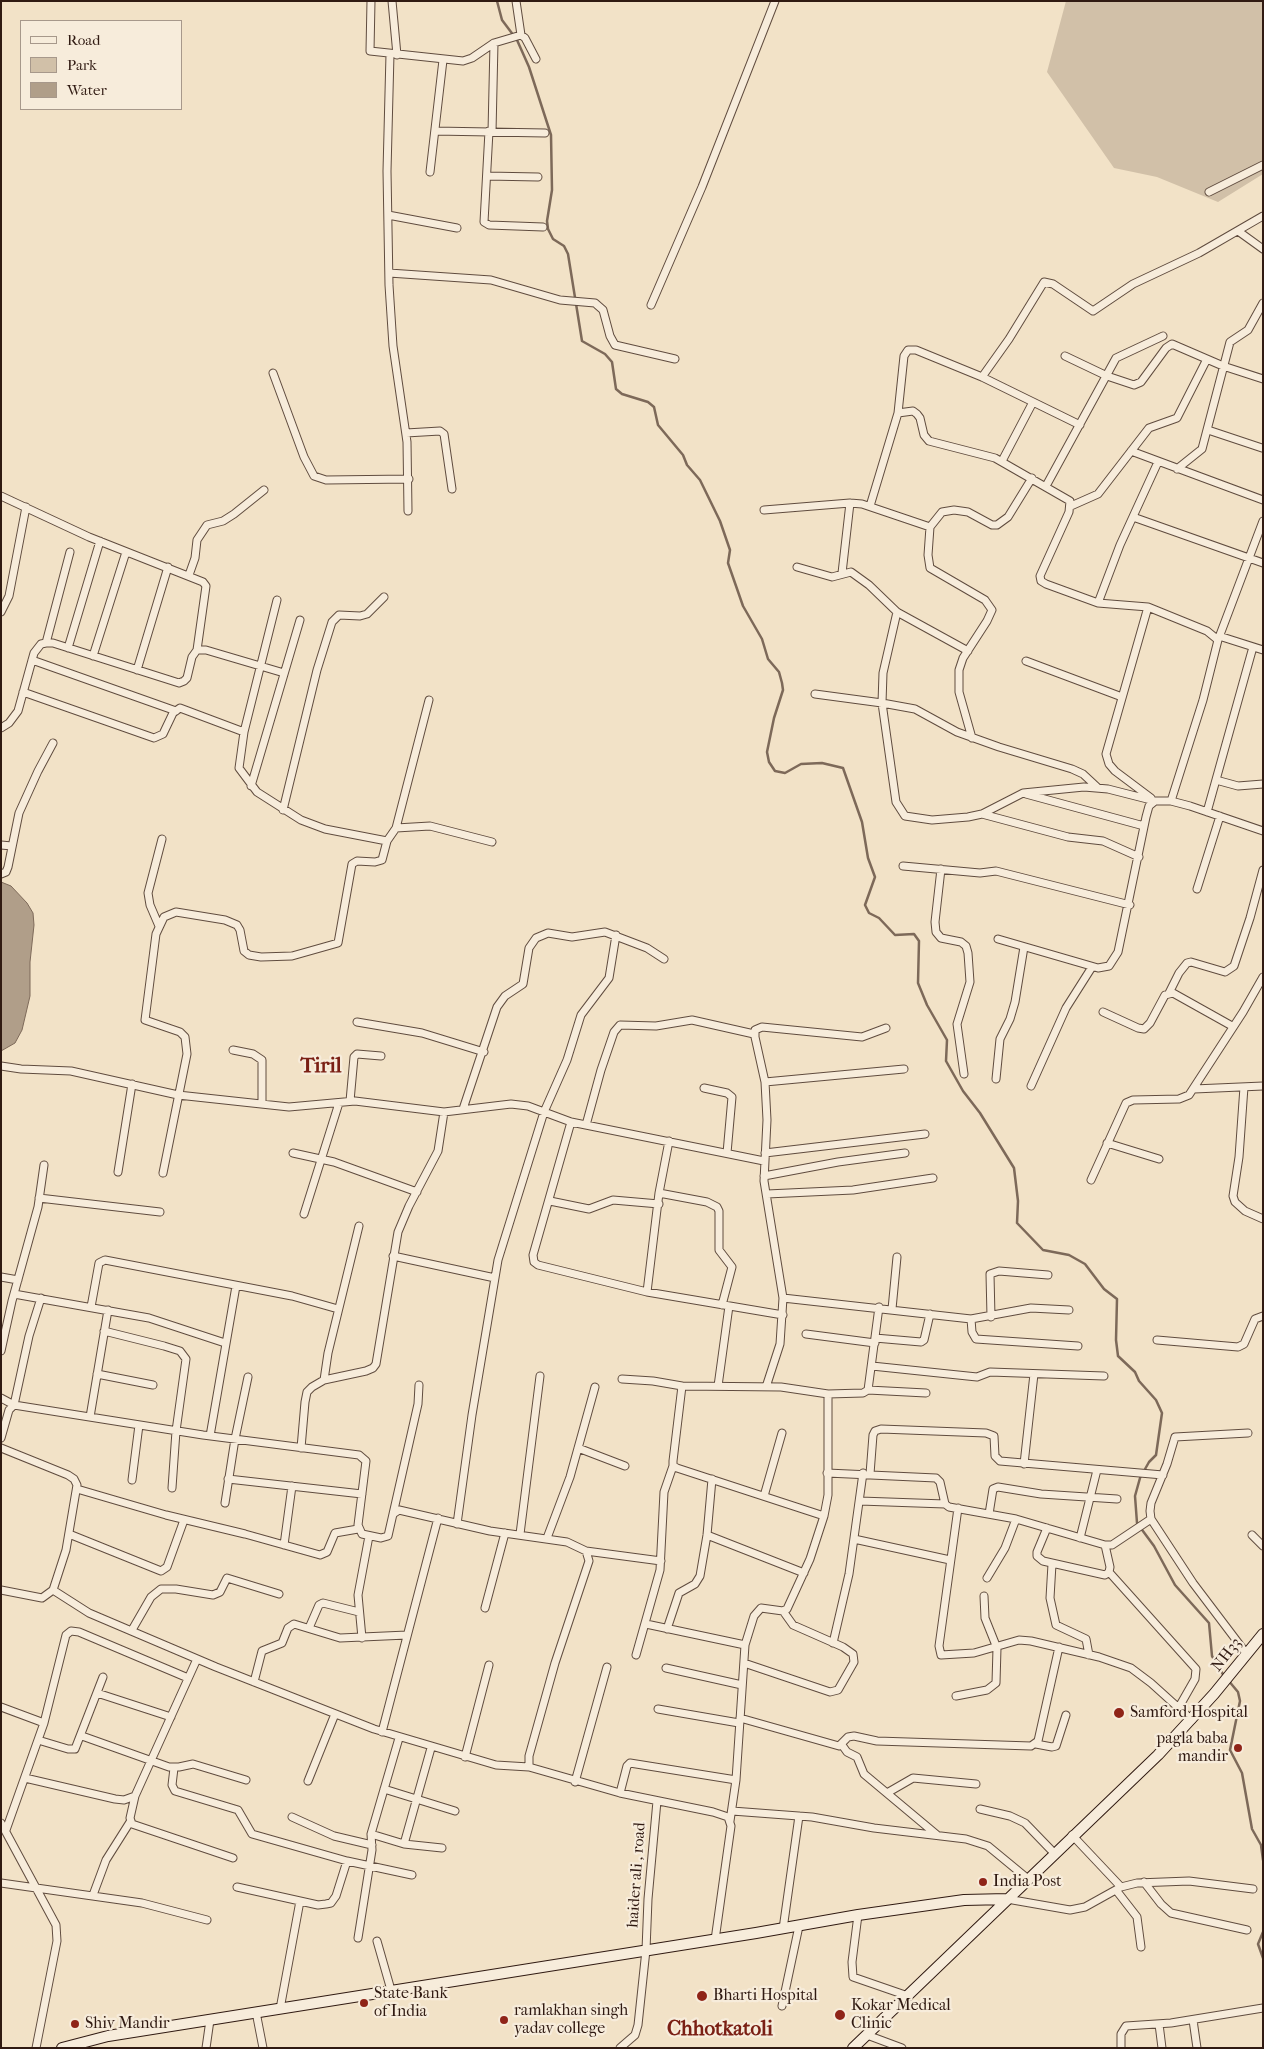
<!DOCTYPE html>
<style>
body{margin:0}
#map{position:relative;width:1264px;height:2049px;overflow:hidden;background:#f2e2c7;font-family:"IM FELL French Canon",serif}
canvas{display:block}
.frame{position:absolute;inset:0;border:2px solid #301a12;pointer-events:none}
.legend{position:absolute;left:20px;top:20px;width:162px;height:90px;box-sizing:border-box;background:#f7ecdb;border:1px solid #a7988b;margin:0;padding:6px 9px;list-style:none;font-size:15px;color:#301a12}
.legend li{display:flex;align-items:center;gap:10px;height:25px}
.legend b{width:25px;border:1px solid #a7988b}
</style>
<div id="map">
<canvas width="1264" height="2049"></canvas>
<div class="frame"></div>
<ul class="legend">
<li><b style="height:6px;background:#f7ecdb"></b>Road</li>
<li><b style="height:14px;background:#d1c0a8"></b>Park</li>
<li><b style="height:14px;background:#b09e89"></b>Water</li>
</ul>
</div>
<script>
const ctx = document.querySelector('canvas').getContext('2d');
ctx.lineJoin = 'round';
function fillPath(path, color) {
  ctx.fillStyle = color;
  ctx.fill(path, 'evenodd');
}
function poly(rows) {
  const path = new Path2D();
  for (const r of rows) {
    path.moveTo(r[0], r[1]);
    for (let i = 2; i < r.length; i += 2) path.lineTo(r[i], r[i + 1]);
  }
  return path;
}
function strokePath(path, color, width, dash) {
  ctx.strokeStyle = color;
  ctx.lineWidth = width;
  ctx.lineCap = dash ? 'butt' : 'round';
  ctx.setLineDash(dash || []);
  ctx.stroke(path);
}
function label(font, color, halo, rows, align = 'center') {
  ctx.font = font + ' "IM FELL French Canon",serif';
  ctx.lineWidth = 4.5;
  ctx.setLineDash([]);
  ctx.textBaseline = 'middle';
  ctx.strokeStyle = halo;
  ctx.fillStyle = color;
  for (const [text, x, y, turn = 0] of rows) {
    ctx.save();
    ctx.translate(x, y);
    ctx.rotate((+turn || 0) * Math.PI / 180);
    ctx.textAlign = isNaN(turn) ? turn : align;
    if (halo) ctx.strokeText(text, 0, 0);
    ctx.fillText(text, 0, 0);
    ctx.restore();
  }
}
fillPath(poly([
 [1066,1,1263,1,1263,174,1218,202,1157,177,1114,168,1047,72]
]), '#d1c0a8');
const water = poly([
 [1,882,11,886,27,903,33,913,34,925,30,962,30,996,22,1030,15,1043,1,1051,1,882]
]);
fillPath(water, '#b09e89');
strokePath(water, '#7d6959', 1);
strokePath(poly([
 [497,1,502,20,517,40,529,67,551,135,552,190,547,221,548,229,553,239,564,246,568,254,582,341,605,354,612,362,616,389,622,394,648,402,654,407,658,425,683,455,687,465,700,480,720,521,730,550,728,563,743,606,762,639,768,659,779,672,782,683,783,690,774,718,767,752,769,762,775,771,785,773,801,764,822,763,843,768,862,822,868,858,875,877,865,905,869,913,879,918,895,935,914,934,919,941,918,983,927,1005,947,1040,946,1061,963,1091,980,1113,1014,1168,1018,1201,1017,1223,1043,1250,1069,1255,1085,1264,1104,1289,1117,1299,1116,1340,1118,1356,1135,1372,1139,1381,1156,1400,1162,1413,1156,1455,1149,1462,1140,1478,1135,1496,1137,1523,1154,1546,1175,1585,1209,1623,1212,1656,1224,1676],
 [1228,1680,1238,1692,1240,1701,1230,1750,1242,1773,1252,1829,1261,1845,1263,1860],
 [1263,1932,1258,1944,1263,1958]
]), '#7d6959', 2.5);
const street = poly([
 [371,1,370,51,463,61,472,58,494,43,521,35,525,38,536,59],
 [392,1,397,55],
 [516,1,521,35],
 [390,54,387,171,389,285,393,346,407,442,408,511],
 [435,131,545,133],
 [489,131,484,222,489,225,543,227],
 [492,132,494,43],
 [430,172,443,60],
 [487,176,538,177],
 [1209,192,1263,165],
 [388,215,457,228],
 [1238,231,1263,249],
 [389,273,491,280,560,300,595,303,603,310,610,336,615,345,675,359],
 [651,305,702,187,775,1],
 [1065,356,1107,376,1134,385,1141,382,1166,348,1172,344,1223,366,1263,379],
 [273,373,304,457,314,476,326,480,409,479],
 [982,377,1009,339,1044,282,1053,284,1093,311,1133,284,1199,253,1263,216],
 [898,413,913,411,917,414,920,418,924,435,929,441,995,458,1070,501,1069,512,1040,576,1041,581,1046,584,1098,603,1148,607,1207,631,1218,640,1203,700,1171,801],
 [1208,430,1262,448],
 [406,433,440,431,444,434,452,489],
 [1131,451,1263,500],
 [1002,461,1033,402],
 [1177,469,1202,449,1230,342,1248,330,1263,303],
 [1046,486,1116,358,1163,336],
 [1,496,89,537,203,582,206,586,197,650],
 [870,506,898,413,904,356,908,350,916,350,982,377,1080,425],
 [1071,506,1098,494,1149,428,1177,418,1207,359],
 [764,510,850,503,862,504,930,527,928,555,930,568,985,600,992,610,987,621,963,658,959,670,959,692,972,738],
 [1133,517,1263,563],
 [930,527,942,512,954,510,968,512,992,525,997,525,1008,517,1032,478],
 [797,567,832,577,851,572,869,585,897,612,968,651],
 [842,573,850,503],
 [189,575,195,558,197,540,207,525,223,521,234,514,264,490],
 [277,600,244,732,239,768,257,792,301,820,325,829,387,841],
 [1098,603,1120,545,1158,462],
 [1148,607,1106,754,1109,764,1115,771,1151,798],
 [1,612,9,596,26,507],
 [897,612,883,673,882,703,896,802,905,816,932,820,968,817,982,814,1023,793,1084,787,1108,789,1155,801],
 [1219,636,1263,650],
 [1218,640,1263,521],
 [46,643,70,552],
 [68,648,100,541],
 [93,656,126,552],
 [32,660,176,711],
 [1026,661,1122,697],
 [137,670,168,567],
 [23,692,154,738,163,734,173,713,180,708,244,732],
 [815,694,882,703,915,709,957,732,999,747,1072,769,1083,774,1097,787],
 [1,728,9,723,18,711,34,653,41,644,46,643,53,643,179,683,184,681,187,678,192,657,197,650,206,650,284,673],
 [1216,780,1238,786,1263,784],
 [251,786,300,620],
 [1026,794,1144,826],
 [283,810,317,670,332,622,339,615,360,616,367,614,384,597],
 [1207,812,1253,647],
 [982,814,1068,837,1103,841,1139,857],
 [396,828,429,700],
 [1,845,12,846],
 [903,866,980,873,996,871,1130,905],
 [941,869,935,922,936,932,941,938,961,942,966,946,968,953,970,982,957,1024,964,1074],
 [1,874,6,872,8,867,19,813,38,771,53,743],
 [1197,889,1220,816],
 [159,926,150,905,148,893,162,839],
 [998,939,1098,968,1109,966,1118,952,1146,817,1149,806,1155,801,1171,801,1190,806,1263,831],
 [1169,993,1179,973,1187,963,1191,962,1225,972,1234,966,1250,918,1263,870],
 [1103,1012,1138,1028,1144,1029,1150,1023,1165,995,1173,993,1232,1026],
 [357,1022,422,1033,484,1052],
 [233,1050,253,1054,262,1060,262,1104],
 [1,1066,21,1069,71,1071,178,1095,289,1107,355,1101,444,1112,511,1104,528,1106,571,1122,764,1161],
 [996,1079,1000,1039,1010,1019,1015,1002,1024,947],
 [765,1082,904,1069],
 [1031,1086,1066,1008,1092,967],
 [1244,1087,1239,1157,1233,1196,1235,1202,1245,1211,1263,1219],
 [704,1088,727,1093,732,1097,727,1153],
 [1194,1089,1263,1086],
 [350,1101,354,1057,357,1054,381,1056],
 [463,1109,497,1007,505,996,523,984,529,948,536,938,548,933,572,937,605,932,647,948,664,959],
 [571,1122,533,1255,534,1262,538,1265,647,1292,783,1315],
 [586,1125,601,1070,614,1032,620,1025,656,1026,692,1020,754,1034],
 [1107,1143,1159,1159],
 [293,1153,334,1162,417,1192],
 [765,1153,925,1134],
 [118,1172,132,1084],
 [163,1173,187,1054,185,1037,180,1032,145,1020,156,934,164,917,176,912,225,920,237,925,240,930,244,951,249,955,261,957,292,956,338,943,352,864,357,861,375,862,382,860,387,841,396,828,430,826,492,842],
 [764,1176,838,1162,905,1153],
 [1091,1180,1126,1103,1133,1100,1179,1099,1189,1095,1243,1012,1263,977],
 [659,1193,707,1202,717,1207,719,1211,719,1250,732,1267,722,1305],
 [767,1194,853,1190,933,1178],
 [39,1198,160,1212],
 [550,1201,589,1209,613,1200,659,1204],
 [304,1214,339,1103],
 [393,1256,495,1278],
 [1,1277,18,1280],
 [647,1292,659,1193,669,1141],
 [14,1294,149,1318,225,1343],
 [783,1298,971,1319,1031,1308,1069,1310],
 [91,1307,99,1263,105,1260,292,1296,338,1309],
 [892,1309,897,1257],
 [991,1317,990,1274,999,1271,1048,1275],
 [971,1319,972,1332,976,1339,1078,1346],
 [104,1331,164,1346,180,1351,186,1359,176,1431,172,1488],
 [806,1334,875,1343],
 [875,1338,921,1342,924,1340,930,1314],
 [1157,1340,1238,1347,1244,1344,1255,1319,1263,1316],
 [1,1351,12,1301,38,1207,44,1165],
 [872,1366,977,1377,990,1372,1104,1376],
 [97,1374,153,1385],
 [622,1379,653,1381,682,1386],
 [324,1380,328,1353,359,1226],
 [718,1386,729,1306],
 [766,1387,780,1344,783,1298,764,1181,767,1120,765,1082,755,1037,755,1030,762,1027,862,1037,886,1028],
 [868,1390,926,1393],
 [1,1398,14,1405,29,1336,41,1298],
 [90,1417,108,1310],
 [210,1436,236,1286],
 [1,1438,9,1410,14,1405,203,1435,359,1455,366,1461,358,1525,362,1534,381,1538,388,1536,393,1514,399,1510,490,1531,567,1542,586,1551,589,1561,555,1663,529,1756,529,1767,620,1793,713,1812,728,1817,731,1826,715,1940],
 [1,1448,68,1475,74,1479,77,1485,66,1550,53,1590,42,1598,1,1590],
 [301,1448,305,1402,307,1392,312,1387,324,1380,366,1371,373,1368,376,1364,398,1232,409,1206,438,1151,444,1112],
 [578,1448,625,1466],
 [1024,1464,1034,1374],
 [827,1473,936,1478,940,1482,945,1504,949,1507,1016,1519,1105,1545,1112,1545,1151,1519],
 [870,1474,873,1435,875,1431,881,1429,986,1433,994,1436,995,1456,1000,1461,1163,1475],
 [228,1479,362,1494],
 [132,1480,139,1425],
 [77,1489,166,1515,245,1534,320,1555,327,1552,335,1533,358,1529],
 [764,1496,782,1433],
 [860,1501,945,1504],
 [225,1503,235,1439,248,1377],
 [958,1508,939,1646,941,1655,974,1653,1019,1640,1031,1641,1099,1657,1131,1668,1151,1683,1192,1720],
 [393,1514,418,1404,419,1385],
 [989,1514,993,1489,998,1487,1041,1494,1117,1499],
 [824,1516,677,1468,673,1466,673,1461,682,1386,781,1387,828,1394],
 [457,1524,472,1415,498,1260,544,1112,567,1060,581,1015,609,978,616,935],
 [1047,1528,1037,1552,1037,1556,1043,1561,1105,1575,1109,1572,1110,1567,1105,1545],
 [69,1534,161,1571,167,1567,184,1520],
 [520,1534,540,1376],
 [707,1535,804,1573],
 [1252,1535,1263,1546],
 [547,1538,570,1477,595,1387],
 [1080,1538,1097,1470],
 [854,1539,950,1560],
 [284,1545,292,1486],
 [586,1551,661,1561],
 [1052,1564,1050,1598,1056,1625,1086,1639,1089,1655],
 [1109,1572,1196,1669,1195,1679,1179,1707],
 [987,1578,1005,1548,1016,1519],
 [53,1590,89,1613,216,1667,374,1729,496,1765,529,1767],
 [485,1608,505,1533],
 [646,1624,745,1645],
 [309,1628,319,1605,323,1603,359,1612],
 [667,1629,679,1593,695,1584,700,1576,707,1535,712,1479],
 [132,1630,151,1597,161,1589,176,1589,213,1595,220,1592,227,1578,279,1594],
 [362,1638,358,1595,369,1536],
 [833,1643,849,1574,863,1473],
 [1246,1653,1193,1583,1151,1519,1150,1511,1151,1503,1167,1464,1175,1437,1248,1433],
 [636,1655,660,1570,664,1492,673,1466],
 [744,1663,830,1692,838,1690,854,1662,853,1654,843,1647,793,1625,783,1611],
 [666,1668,742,1685],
 [254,1682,262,1651,282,1643,288,1628,294,1624,340,1638,407,1635],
 [97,1693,171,1717],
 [956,1696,987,1690,996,1683,997,1648,985,1618,984,1596],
 [1,1707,44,1723],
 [658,1709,739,1723],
 [740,1718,839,1746,848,1737,854,1736,877,1741,1031,1746,1038,1741,1059,1647],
 [382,1732,438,1518],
 [82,1736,169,1767,179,1767,193,1764,246,1780],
 [38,1740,68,1749,75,1749,103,1677],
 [1036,1744,1052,1747,1056,1746,1066,1715],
 [842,1745,847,1752,857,1757,864,1774,937,1835],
 [465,1757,489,1665],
 [174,1768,172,1785,175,1791,238,1810,252,1834,347,1861,412,1875],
 [25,1778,115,1799,124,1800,135,1796,197,1659],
 [308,1781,335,1714],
 [575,1782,607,1667],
 [384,1789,455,1811],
 [620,1793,627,1766,630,1763,736,1780],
 [887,1793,913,1778,976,1784],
 [135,1796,130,1818,132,1824,233,1858],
 [980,1809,1010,1816,1025,1823,1054,1853],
 [732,1811,812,1817,874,1828,966,1839,988,1846,1028,1879],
 [292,1817,334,1836,372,1845],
 [730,1821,736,1780,745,1645,754,1616,761,1608,783,1611,787,1609,810,1559,824,1516,828,1495,828,1394,863,1393,868,1390,879,1307],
 [1,1823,56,1925,57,1941,36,2048],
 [6,1830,44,1723,66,1635,71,1631,79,1632,188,1678],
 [371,1834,404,1844,442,1848],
 [1072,1835,1121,1887],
 [404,1844,431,1748],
 [1144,1882,1161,1904,1171,1913,1247,1930],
 [1,1883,142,1903,207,1920],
 [237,1887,318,1905,326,1904,331,1903,336,1896,347,1861],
 [1116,1890,1137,1917,1141,1947],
 [93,1895,106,1860,130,1822],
 [1007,1899,1070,1910,1085,1907,1121,1887,1137,1883,1189,1881,1253,1889],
 [858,1915,852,1962,853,1977,908,1996],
 [783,1929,799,1816],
 [358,1938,372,1850,371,1834,399,1738],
 [377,1941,391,1990],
 [782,2006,799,1926],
 [280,2009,300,1901],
 [256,2012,263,2048],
 [1193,2020,1197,2048],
 [1159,2024,1162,2048],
 [867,2035,902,2048],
 [206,2048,210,2020],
 [620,2048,635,2035,638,2025,646,1950,648,1899,657,1801],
 [1121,2048,1121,2034,1126,2026,1171,2023,1263,2008]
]);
const secondary = poly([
 [62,2048,108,2036,756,1933,858,1915,964,1900,1007,1899],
 [853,2048,1158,1755,1214,1694,1263,1634]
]);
strokePath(street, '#604c3f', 9);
strokePath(secondary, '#301a12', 12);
strokePath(street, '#f7ecdb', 7);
strokePath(secondary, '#f7ecdb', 10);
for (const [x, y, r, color] of [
 [1119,1713,6,"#8f2418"],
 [1238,1748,5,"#8f2418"],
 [983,1882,5,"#8f2418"],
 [702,1996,6,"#8f2418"],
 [364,2003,5,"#8f2418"],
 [840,2015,6,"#8f2418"],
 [504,2020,5,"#8f2418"],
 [75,2024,5,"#8f2418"]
]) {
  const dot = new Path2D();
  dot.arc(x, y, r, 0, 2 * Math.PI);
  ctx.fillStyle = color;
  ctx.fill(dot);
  strokePath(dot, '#f7ecdb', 2);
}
label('16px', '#301a12', '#f7ecdb', [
 ["NH33",1227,1655,-52],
 ["haider ali , road",637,1875,-86]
]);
label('16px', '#301a12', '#f7ecdb', [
 ["Samford Hospital",1130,1713],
 ["pagla baba",1228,1739,"right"],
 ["mandir",1228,1757,"right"],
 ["India Post",993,1882],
 ["State Bank",374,1994],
 ["of India",374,2012],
 ["Bharti Hospital",713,1996],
 ["Kokar Medical",851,2006],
 ["Clinic",851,2024],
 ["ramlakhan singh",514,2011],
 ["yadav college",514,2029],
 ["Shiv Mandir",85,2024]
], 'left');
label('bold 21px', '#7a1f14', '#f7ecdb', [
 ["Tiril",321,1067],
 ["Chhotkatoli",720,2030]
]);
</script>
